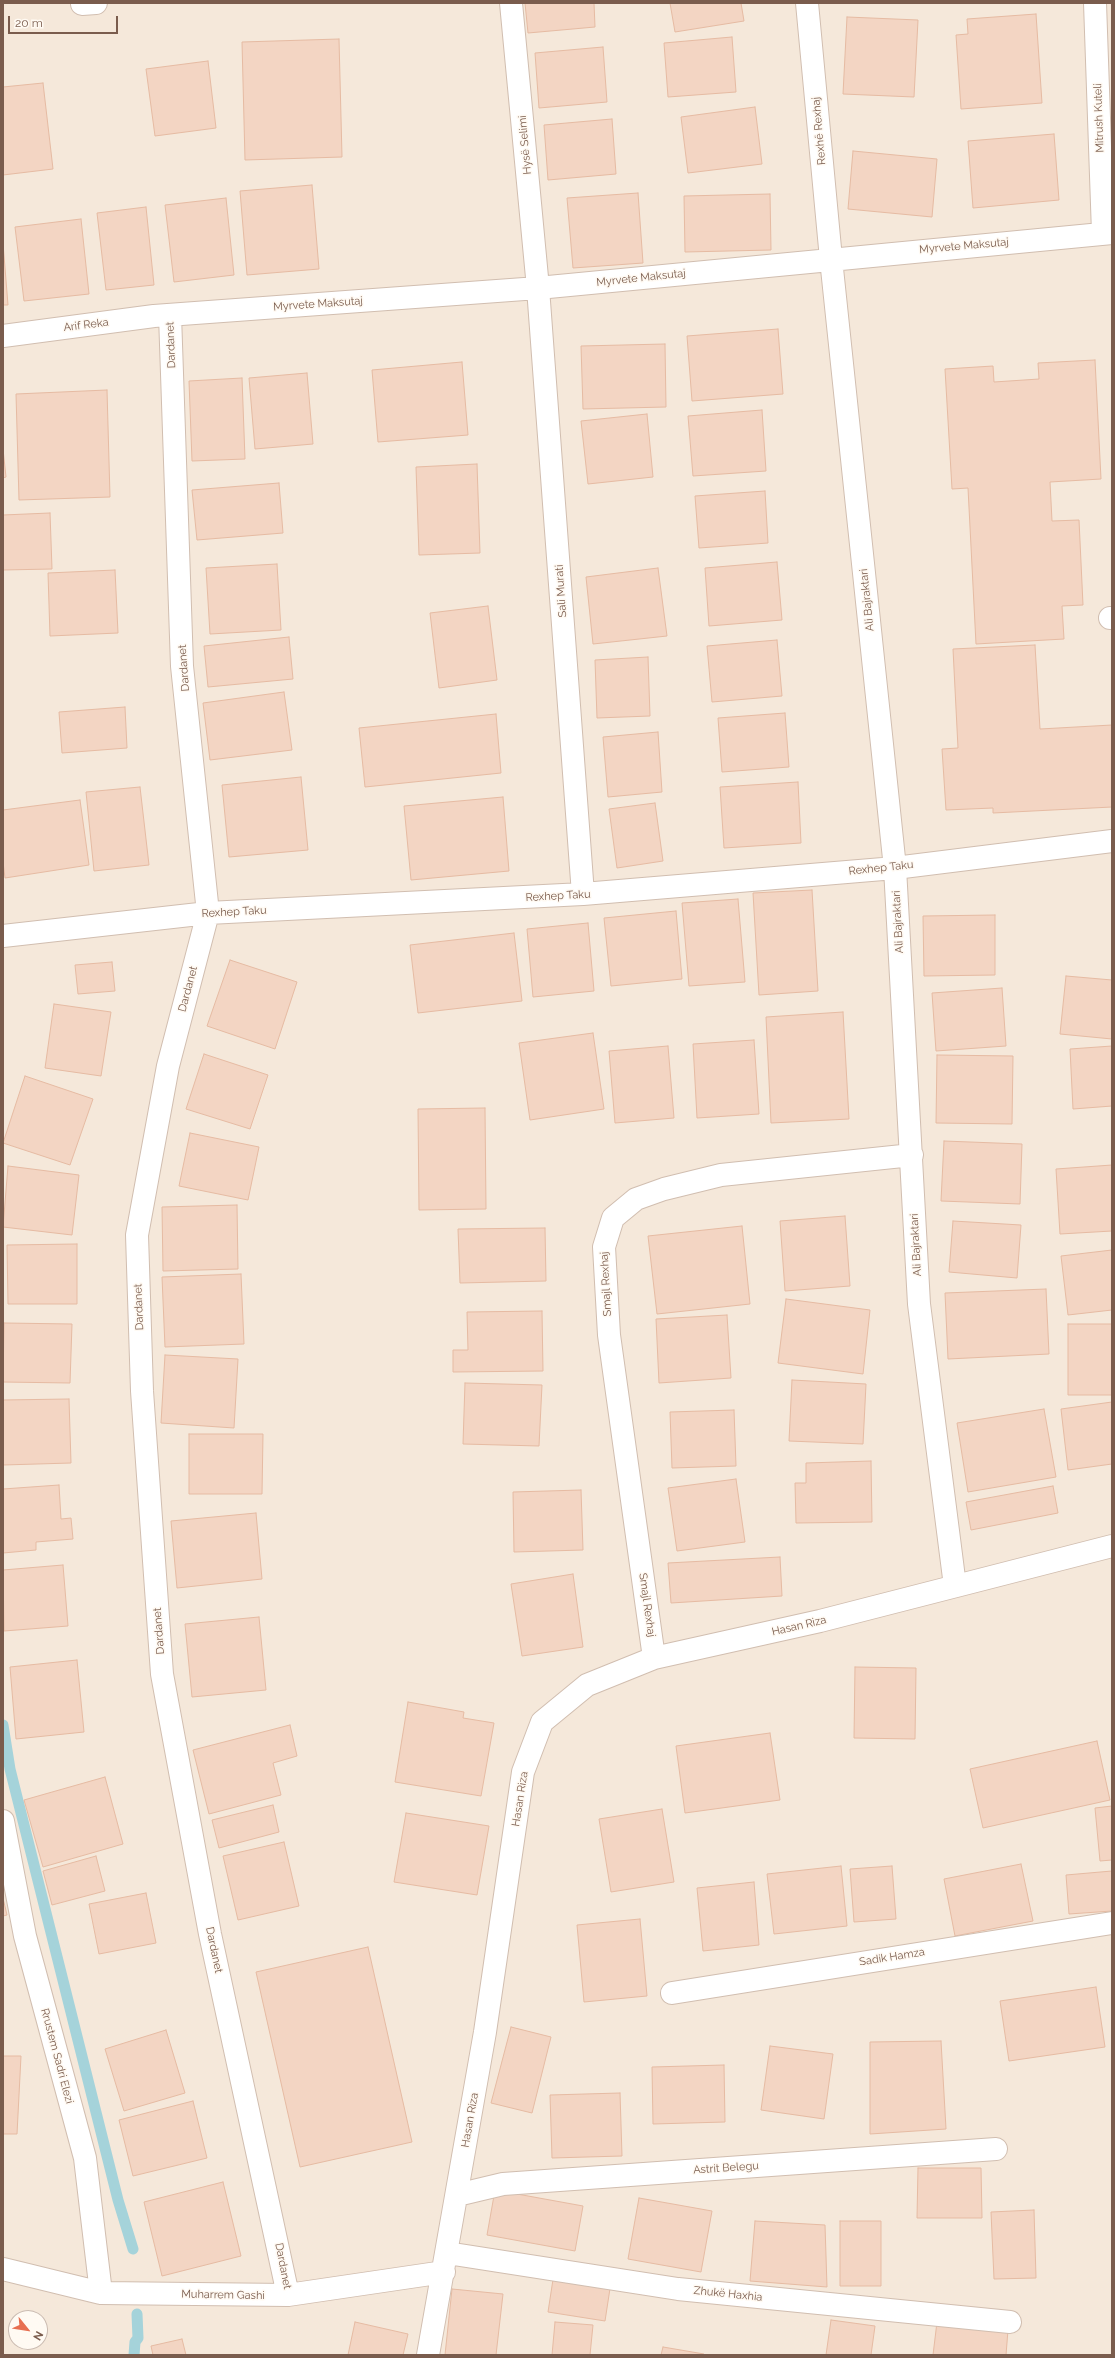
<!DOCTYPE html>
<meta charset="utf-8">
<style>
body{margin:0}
#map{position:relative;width:1115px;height:2358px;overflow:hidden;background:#fdf6ec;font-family:Raleway,sans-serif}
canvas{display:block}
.frame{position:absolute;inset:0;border:4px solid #7a5c4d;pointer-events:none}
.north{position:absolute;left:8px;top:2310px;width:40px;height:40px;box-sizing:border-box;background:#fffaf3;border:1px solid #cabbb1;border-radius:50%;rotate:120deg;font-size:11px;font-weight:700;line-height:16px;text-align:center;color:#7a5c4d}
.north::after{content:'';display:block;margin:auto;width:14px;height:18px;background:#e76f51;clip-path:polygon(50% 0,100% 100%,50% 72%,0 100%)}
.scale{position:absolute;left:8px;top:16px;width:110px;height:18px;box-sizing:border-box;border:2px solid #7a5c4d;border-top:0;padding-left:5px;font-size:12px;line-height:14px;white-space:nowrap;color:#7a5c4d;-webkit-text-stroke:3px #fffaf3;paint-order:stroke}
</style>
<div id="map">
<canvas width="1115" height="2358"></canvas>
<div class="frame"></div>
<div class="north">N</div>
<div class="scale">20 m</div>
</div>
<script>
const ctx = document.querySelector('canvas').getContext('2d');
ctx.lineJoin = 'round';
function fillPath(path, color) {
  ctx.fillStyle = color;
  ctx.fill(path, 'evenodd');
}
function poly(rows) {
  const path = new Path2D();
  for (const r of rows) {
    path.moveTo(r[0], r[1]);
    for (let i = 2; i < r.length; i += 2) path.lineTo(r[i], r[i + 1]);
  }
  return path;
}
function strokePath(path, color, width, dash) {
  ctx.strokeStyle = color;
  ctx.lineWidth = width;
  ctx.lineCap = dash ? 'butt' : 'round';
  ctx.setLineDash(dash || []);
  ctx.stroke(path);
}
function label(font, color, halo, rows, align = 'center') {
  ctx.font = font + ' Raleway,sans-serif';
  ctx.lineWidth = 3;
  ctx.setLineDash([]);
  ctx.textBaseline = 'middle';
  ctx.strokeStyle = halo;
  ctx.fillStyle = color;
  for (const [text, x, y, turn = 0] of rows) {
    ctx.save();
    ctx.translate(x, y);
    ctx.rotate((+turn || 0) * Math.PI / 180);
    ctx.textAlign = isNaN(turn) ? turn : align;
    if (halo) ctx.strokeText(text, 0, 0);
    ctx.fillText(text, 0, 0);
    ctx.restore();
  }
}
fillPath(poly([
 [3,3,1112,3,1112,2355,3,2355],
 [16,2318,40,2318,40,2342,16,2342]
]), '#f5e8da');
strokePath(poly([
 [3,1725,10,1769,118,2200,133,2249],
 [134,2355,135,2342,138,2338,137,2314]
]), '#a5d3da', 11);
const building = poly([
 [525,3,594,3,595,27,528,33,525,3],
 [670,3,741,3,744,21,675,32,670,3],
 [1036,14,1042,103,961,109,956,35,968,34,967,19,1036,14],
 [847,17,918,20,914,97,843,94,847,17],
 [732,37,736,92,668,97,664,43,732,37],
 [339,39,342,157,245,160,242,42,339,39],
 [603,47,607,102,539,108,535,53,603,47],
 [208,61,216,128,155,136,146,69,208,61],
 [43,83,53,169,3,175,3,87,43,83],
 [755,107,762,164,688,173,681,117,755,107],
 [612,119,616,174,548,180,544,125,612,119],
 [1054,134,1059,200,973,208,968,141,1054,134],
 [853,151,937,159,932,217,848,209,853,151],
 [312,185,319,269,247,275,240,191,312,185],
 [638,193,643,263,573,268,567,198,638,193],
 [770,194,771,250,685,252,684,196,770,194],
 [226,198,234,275,174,282,165,205,226,198],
 [146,207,154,285,106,290,97,213,146,207],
 [81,219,89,294,24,301,15,227,81,219],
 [3,243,8,305,3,305,3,243],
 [778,329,783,394,692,401,687,336,778,329],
 [665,344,666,407,583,409,581,346,665,344],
 [1095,360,1101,479,1050,482,1052,521,1079,520,1083,605,1062,606,1064,639,976,644,968,488,952,489,945,369,993,366,994,382,1039,379,1038,363,1095,360],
 [462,362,468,435,378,442,372,370,462,362],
 [307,373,313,444,255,449,249,378,307,373],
 [242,378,245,459,192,461,189,381,242,378],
 [107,390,110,497,19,500,16,394,107,390],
 [762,410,766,471,693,476,688,416,762,410],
 [647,414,653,477,588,484,581,421,647,414],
 [3,449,6,477,3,478,3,449],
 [477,464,480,553,419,555,416,467,477,464],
 [279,483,283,533,197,540,192,490,279,483],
 [765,491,768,543,699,548,695,496,765,491],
 [50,513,52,569,3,570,3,515,50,513],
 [777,562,782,620,709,626,705,568,777,562],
 [277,564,281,630,210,634,206,568,277,564],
 [658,568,667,636,593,644,586,577,658,568],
 [115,570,118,633,50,636,48,573,115,570],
 [488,606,497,680,439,688,430,613,488,606],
 [289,637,293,679,208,687,204,646,289,637],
 [777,640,782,696,712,702,707,646,777,640],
 [1035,645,1040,729,1112,725,1112,807,993,813,993,808,946,810,942,749,958,748,953,649,1035,645],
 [648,657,650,716,597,718,595,660,648,657],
 [284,692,292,750,210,760,203,703,284,692],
 [125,707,127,748,62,753,59,712,125,707],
 [785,713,789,767,722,772,718,718,785,713],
 [496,714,501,773,365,787,359,728,496,714],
 [658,732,662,792,608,797,603,737,658,732],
 [301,777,308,850,229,857,222,785,301,777],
 [798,782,801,843,724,848,720,787,798,782],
 [140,787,149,865,94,871,86,792,140,787],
 [503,797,509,871,411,880,404,806,503,797],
 [80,800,89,865,5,878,3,862,3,810,80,800],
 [655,803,663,861,617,868,609,809,655,803],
 [812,890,818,991,759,995,753,893,812,890],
 [738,899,745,982,689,986,682,903,738,899],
 [676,911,682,979,611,986,604,918,676,911],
 [995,915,995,975,924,976,923,916,995,915],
 [588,923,594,991,533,997,527,929,588,923],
 [514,933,522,1001,418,1013,410,945,514,933],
 [230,960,297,982,275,1049,207,1026,230,960],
 [112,962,115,991,78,994,75,965,112,962],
 [1066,976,1112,980,1112,1039,1060,1034,1066,976],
 [1002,988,1006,1046,936,1051,932,993,1002,988],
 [54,1004,111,1012,101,1076,45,1068,54,1004],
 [843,1012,849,1119,771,1123,766,1017,843,1012],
 [593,1033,604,1109,530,1120,519,1043,593,1033],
 [754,1040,759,1114,697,1118,693,1044,754,1040],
 [668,1046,674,1118,615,1123,609,1051,668,1046],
 [1112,1046,1112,1106,1073,1109,1070,1049,1112,1046],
 [204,1054,268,1075,250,1129,186,1109,204,1054],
 [937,1055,1013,1056,1012,1124,936,1123,937,1055],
 [25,1076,93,1099,70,1165,3,1143,25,1076],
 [485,1108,486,1209,419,1210,418,1109,485,1108],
 [190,1133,259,1147,248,1200,179,1186,190,1133],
 [944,1141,1022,1144,1020,1204,941,1201,944,1141],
 [1112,1165,1112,1231,1060,1234,1056,1169,1112,1165],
 [8,1166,79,1175,72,1235,3,1227,8,1166],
 [237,1205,238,1269,163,1271,162,1207,237,1205],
 [845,1216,850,1286,785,1291,780,1221,845,1216],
 [953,1221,1021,1225,1017,1278,949,1272,953,1221],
 [742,1226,750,1304,657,1314,648,1236,742,1226],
 [545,1228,546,1281,460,1283,458,1229,545,1228],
 [77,1244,77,1304,8,1304,7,1245,77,1244],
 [1112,1250,1112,1310,1068,1315,1061,1256,1112,1250],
 [241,1274,244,1344,165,1347,162,1277,241,1274],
 [1046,1289,1049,1354,948,1359,945,1293,1046,1289],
 [786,1299,870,1310,863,1374,778,1363,786,1299],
 [542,1311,543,1371,453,1372,453,1350,468,1350,467,1312,542,1311],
 [727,1315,731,1378,659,1383,656,1319,727,1315],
 [4,1323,72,1324,70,1383,3,1382,4,1323],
 [1068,1324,1112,1324,1112,1395,1068,1395,1068,1324],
 [165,1355,238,1359,234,1428,161,1423,165,1355],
 [792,1380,866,1384,863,1444,789,1441,792,1380],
 [465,1383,542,1385,539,1446,463,1444,465,1383],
 [69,1399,71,1463,3,1465,3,1400,69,1399],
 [1112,1402,1112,1464,1068,1470,1061,1409,1112,1402],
 [1044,1409,1056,1477,968,1492,957,1423,1044,1409],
 [734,1410,736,1466,672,1468,670,1412,734,1410],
 [189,1434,263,1434,262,1494,189,1494,189,1434],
 [871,1461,872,1522,796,1523,795,1483,806,1483,806,1463,871,1461],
 [736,1479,745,1542,677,1551,668,1488,736,1479],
 [59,1485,61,1519,71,1518,73,1539,36,1542,36,1550,3,1553,3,1489,59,1485],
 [1053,1486,1058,1513,971,1530,966,1502,1053,1486],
 [581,1490,583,1550,514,1552,513,1492,581,1490],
 [256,1513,262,1579,177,1588,171,1521,256,1513],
 [780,1557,782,1596,671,1603,668,1563,780,1557],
 [63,1565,68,1626,4,1631,3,1570,63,1565],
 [573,1574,583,1647,522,1656,511,1584,573,1574],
 [259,1617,266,1690,192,1697,185,1624,259,1617],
 [77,1660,84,1732,16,1739,10,1667,77,1660],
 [855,1667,916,1668,915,1739,854,1738,855,1667],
 [408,1702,464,1712,463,1718,494,1723,481,1796,395,1782,408,1702],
 [290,1725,297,1756,273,1763,281,1795,209,1814,193,1750,290,1725],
 [770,1733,780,1800,685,1813,676,1746,770,1733],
 [1097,1741,1110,1800,983,1828,970,1769,1097,1741],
 [105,1777,123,1844,43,1867,24,1800,105,1777],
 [273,1805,279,1832,219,1848,212,1820,273,1805],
 [1112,1806,1112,1860,1100,1861,1095,1808,1112,1806],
 [662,1809,674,1882,611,1892,599,1819,662,1809],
 [406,1813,489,1826,477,1895,394,1882,406,1813],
 [284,1842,299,1906,238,1920,223,1856,284,1842],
 [96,1856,105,1891,52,1905,43,1871,96,1856],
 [1021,1864,1033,1921,955,1936,944,1879,1021,1864],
 [841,1866,847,1926,774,1934,767,1874,841,1866],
 [892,1866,896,1919,854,1922,850,1869,892,1866],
 [1112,1871,1112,1911,1069,1914,1066,1875,1112,1871],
 [754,1882,759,1945,703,1951,697,1888,754,1882],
 [146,1893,156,1943,99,1954,89,1904,146,1893],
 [3,1898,7,1915,3,1916,3,1898],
 [640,1919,647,1996,584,2002,577,1925,640,1919],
 [368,1947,412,2142,300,2167,256,1972,368,1947],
 [1096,1987,1105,2047,1009,2061,1000,2001,1096,1987],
 [511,2027,551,2037,532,2113,491,2103,511,2027],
 [166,2030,185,2093,124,2111,105,2049,166,2030],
 [941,2041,946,2129,870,2134,870,2042,941,2041],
 [770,2046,833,2054,824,2119,761,2110,770,2046],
 [3,2056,21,2056,17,2134,3,2134,3,2056],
 [724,2065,725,2122,653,2124,652,2067,724,2065],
 [620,2093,622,2156,552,2158,550,2095,620,2093],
 [193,2101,207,2158,133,2176,119,2120,193,2101],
 [918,2168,981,2168,982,2218,917,2218,918,2168],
 [223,2182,241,2256,162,2276,144,2202,223,2182],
 [495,2190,583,2206,575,2251,487,2235,495,2190],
 [639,2198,712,2211,701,2272,628,2259,639,2198],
 [1034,2210,1036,2278,994,2279,991,2212,1034,2210],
 [755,2221,825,2225,827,2287,750,2281,755,2221],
 [840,2221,881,2221,881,2286,840,2286,840,2221],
 [554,2273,611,2282,605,2321,548,2312,554,2273],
 [452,2289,503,2294,496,2355,445,2355,452,2289],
 [831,2320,875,2326,871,2355,826,2355,831,2320],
 [355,2322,408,2334,403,2355,348,2355,355,2322],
 [555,2322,593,2325,590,2355,552,2355,555,2322],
 [937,2322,1008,2330,1006,2355,933,2355,937,2322],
 [182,2339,186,2355,153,2355,151,2346,182,2339],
 [663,2347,704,2354,704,2355,661,2355,663,2347]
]);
fillPath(building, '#f3d5c3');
strokePath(building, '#e6bba3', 1);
const minor = poly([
 [511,3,538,288,583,894],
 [807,3,831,259,895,868,919,1304,955,1586],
 [1095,3,1103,233],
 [82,4,96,3],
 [170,315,182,666,208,913,168,1066,137,1235,142,1391,162,1674,210,1934,288,2295],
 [3,336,154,316,538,288,1112,233],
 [1110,618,1112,618],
 [3,936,208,913,583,894,895,868,1112,841],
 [654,1658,609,1335,604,1247,613,1218,636,1199,664,1189,721,1175,912,1155],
 [3,1821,25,1936,85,2158,101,2293],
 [672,1993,1112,1923],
 [457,2195,503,2184,996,2149],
 [447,2253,678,2289,1010,2322],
 [3,2269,101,2293,288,2295,444,2272],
 [428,2355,485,2032,523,1772,542,1722,587,1685,654,1658,820,1621,1112,1546]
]);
strokePath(minor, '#d1beb0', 24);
strokePath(minor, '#fff', 22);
label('11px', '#7a5c4d', '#fffaf3', [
 ["Mitrush Kuteli",1099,118,-92],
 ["Rexhë Rexhaj",819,131,-95],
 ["Hysë Selimi",525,145,-95],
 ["Myrvete Maksutaj",964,246,-5],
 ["Myrvete Maksutaj",641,278,-6],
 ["Myrvete Maksutaj",318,304,-4],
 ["Arif Reka",86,325,-7],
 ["Dardanet",171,345,-92],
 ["Sali Murati",561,591,-94],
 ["Ali Bajraktari",867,600,-96],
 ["Dardanet",184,668,-94],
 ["Rexhep Taku",881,868,-6],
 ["Rexhep Taku",558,896,-3],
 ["Rexhep Taku",234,912,-3],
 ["Ali Bajraktari",898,922,-93],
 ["Dardanet",188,989,-75],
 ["Ali Bajraktari",916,1245,-93],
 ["Smajl Rexhaj",606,1284,-93],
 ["Dardanet",139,1307,-92],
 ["Smajl Rexhaj",647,1605,82],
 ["Hasan Riza",799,1626,-13],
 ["Dardanet",159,1631,-94],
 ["Hasan Riza",520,1799,-81],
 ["Dardanet",214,1950,78],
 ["Sadik Hamza",892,1957,-9],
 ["Rrustem Sadri Elezi",57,2056,75],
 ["Hasan Riza",470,2120,-80],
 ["Astrit Belegu",726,2168,-4],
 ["Dardanet",283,2266,79],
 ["Zhukë Haxhia",728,2294,6],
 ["Muharrem Gashi",223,2295,1]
]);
</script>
